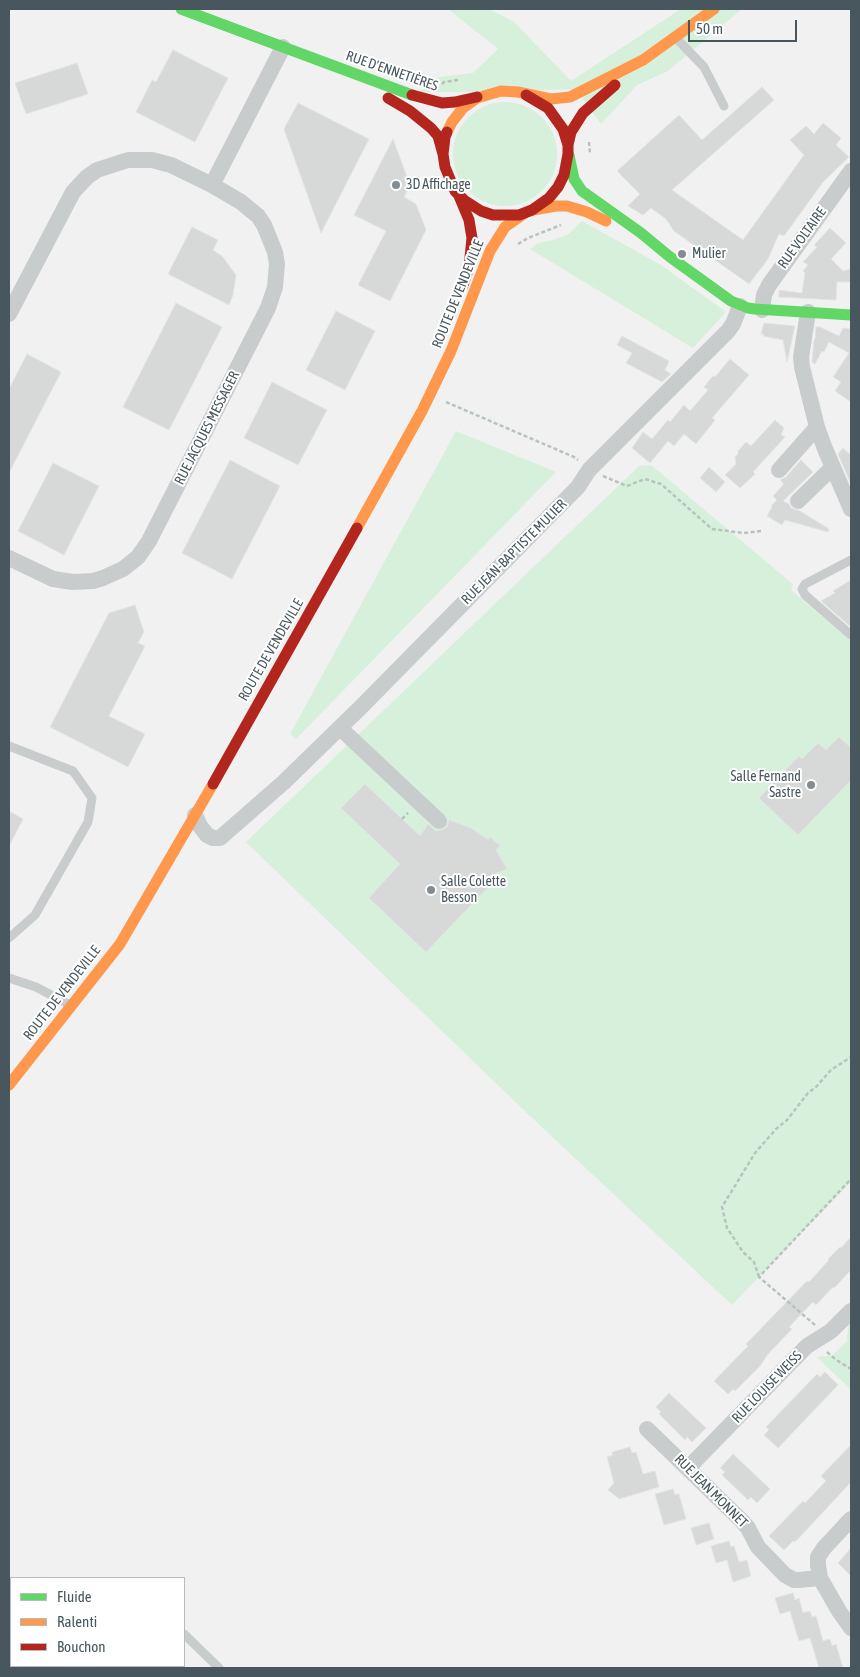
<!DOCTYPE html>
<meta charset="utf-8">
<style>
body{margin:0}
#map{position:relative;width:860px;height:1677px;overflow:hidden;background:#f1f1f1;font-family:"Asap Condensed",sans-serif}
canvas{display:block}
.frame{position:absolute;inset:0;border:10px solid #48575e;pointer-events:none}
.legend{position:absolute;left:10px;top:1577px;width:175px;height:90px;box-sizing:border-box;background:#fff;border:1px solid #b6bcbf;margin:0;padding:6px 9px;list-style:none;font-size:15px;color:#48575e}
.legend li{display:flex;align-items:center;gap:10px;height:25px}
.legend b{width:25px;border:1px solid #b6bcbf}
.scale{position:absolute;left:688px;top:20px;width:109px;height:22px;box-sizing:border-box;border:2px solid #48575e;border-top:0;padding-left:6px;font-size:15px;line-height:18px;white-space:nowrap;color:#48575e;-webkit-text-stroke:4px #fff;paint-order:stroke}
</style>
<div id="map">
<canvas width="860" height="1677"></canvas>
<div class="frame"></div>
<ul class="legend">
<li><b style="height:6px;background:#63d668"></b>Fluide</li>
<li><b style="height:6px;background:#ff974d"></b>Ralenti</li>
<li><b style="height:6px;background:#b3261e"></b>Bouchon</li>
</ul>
<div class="scale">50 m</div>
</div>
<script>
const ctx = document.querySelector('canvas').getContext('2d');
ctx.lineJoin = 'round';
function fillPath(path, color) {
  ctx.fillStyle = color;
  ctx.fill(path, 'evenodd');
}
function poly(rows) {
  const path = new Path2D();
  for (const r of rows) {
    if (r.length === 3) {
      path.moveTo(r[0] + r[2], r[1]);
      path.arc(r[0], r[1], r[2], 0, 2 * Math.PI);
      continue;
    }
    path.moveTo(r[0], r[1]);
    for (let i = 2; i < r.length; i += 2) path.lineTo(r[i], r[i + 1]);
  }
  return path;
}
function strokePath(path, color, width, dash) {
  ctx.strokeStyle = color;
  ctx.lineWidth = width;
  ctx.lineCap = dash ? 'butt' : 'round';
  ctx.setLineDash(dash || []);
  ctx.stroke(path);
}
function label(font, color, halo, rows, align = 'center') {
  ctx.font = font + ' "Asap Condensed",sans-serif';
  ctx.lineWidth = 4;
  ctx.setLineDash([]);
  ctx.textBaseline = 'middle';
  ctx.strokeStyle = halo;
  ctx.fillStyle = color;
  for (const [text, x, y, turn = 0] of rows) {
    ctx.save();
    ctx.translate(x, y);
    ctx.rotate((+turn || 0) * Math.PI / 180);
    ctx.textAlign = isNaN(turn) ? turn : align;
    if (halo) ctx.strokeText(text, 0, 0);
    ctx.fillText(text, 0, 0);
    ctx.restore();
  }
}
fillPath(poly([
 [448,9,489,9,513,21,571,81,681,9,742,9,668,71,637,85,601,124,576,89,467,92,419,92,439,77,473,73,498,49],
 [505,154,52],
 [582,221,661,265,726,312,693,348,530,249,538,243,553,240,569,234],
 [456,431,556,472,296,739,290,734],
 [651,465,793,584,791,590,851,641,851,1182,732,1305,530,1116,246,842,639,466],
 [851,1322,851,1398,850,1389,817,1357,833,1355,847,1341,848,1325]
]), '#d6f0db');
const building = poly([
 [173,50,228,78,195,142,136,112,152,80,156,82,173,50],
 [77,63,88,94,26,114,15,83,77,63],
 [762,87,774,100,672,190,743,240,804,155,790,140,806,126,814,134,823,123,841,138,836,145,849,157,823,182,784,236,779,234,768,259,749,284,674,231,666,219,651,208,643,215,628,206,640,194,617,171,679,115,702,140,762,87],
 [298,103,369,139,321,233,284,129,298,103],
 [393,139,410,185,404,197,416,204,426,230,390,301,358,285,386,231,354,215,393,139],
 [192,227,218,240,213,250,222,256,236,275,233,295,229,305,168,274,192,227],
 [830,228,846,243,831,259,843,271,851,269,851,282,837,282,836,300,779,297,779,290,802,293,805,273,803,271,808,265,803,262,817,247,814,245,830,228],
 [176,303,222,327,169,430,123,407,176,303],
 [336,311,375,331,345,390,306,370,336,311],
 [764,323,795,326,787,362,783,340,763,336,764,334,761,334,764,323],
 [816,327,820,327,839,336,843,328,851,329,851,402,835,391,841,382,833,377,849,353,829,342,824,352,822,351,815,364,812,362,814,341,816,336,815,335,816,327],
 [622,336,669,361,665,370,671,374,662,382,626,363,632,353,617,345,622,336],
 [27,354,61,372,9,473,9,389,27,354],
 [730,359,749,375,712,418,715,420,696,444,684,434,674,446,668,441,650,463,632,448,643,432,652,439,668,420,670,422,684,405,690,411,708,390,704,387,713,376,715,377,730,359],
 [272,382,327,410,298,465,244,438,272,382],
 [775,420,784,428,781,435,785,437,753,472,755,474,740,488,725,475,736,464,735,457,738,454,738,451,746,442,751,446,775,420],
 [843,448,851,455,851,484,838,454,843,448],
 [230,460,280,486,232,579,182,553,230,460],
 [801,460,813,472,783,501,789,504,791,508,800,511,829,529,828,532,785,520,782,525,767,516,772,507,771,506,777,500,773,496,784,484,780,480,786,477,801,460],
 [53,463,99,486,64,555,18,531,53,463],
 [709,467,725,482,716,492,700,478,709,467],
 [851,580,851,627,821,601,835,593,833,591,851,580],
 [135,605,144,632,138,643,145,646,109,716,145,734,128,767,50,727,109,613,135,605],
 [839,737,851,748,851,780,798,835,759,798,799,756,802,759,818,743,826,750,839,737],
 [365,784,420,836,428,824,436,831,442,830,447,827,449,820,471,828,488,840,490,837,500,846,496,850,507,869,488,877,493,882,426,952,369,898,400,864,341,808,365,784],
 [9,811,23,819,9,846,9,811],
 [851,1237,851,1270,834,1288,833,1287,816,1305,813,1302,808,1307,789,1327,792,1329,768,1354,760,1366,735,1391,733,1389,728,1394,714,1381,748,1346,746,1344,807,1281,809,1282,829,1260,828,1259,840,1247,841,1248,851,1237],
 [825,1372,838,1385,778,1448,764,1435,769,1430,766,1427,817,1374,820,1377,825,1372],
 [669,1393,706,1428,692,1442,687,1437,685,1440,659,1414,661,1412,656,1407,669,1393],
 [851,1445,851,1482,798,1539,794,1542,793,1541,784,1550,769,1536,803,1501,805,1503,826,1481,821,1476,851,1445],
 [630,1447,632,1453,636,1452,643,1474,655,1471,659,1487,619,1499,608,1490,614,1483,607,1457,613,1455,612,1452,630,1447],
 [733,1454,770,1489,757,1503,751,1497,748,1500,722,1475,725,1472,720,1468,733,1454],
 [673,1489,675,1495,679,1494,686,1519,664,1525,655,1494,673,1489],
 [709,1523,714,1539,696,1545,691,1528,709,1523],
 [729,1541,731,1547,734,1546,739,1562,747,1560,751,1576,733,1582,727,1560,716,1563,711,1546,729,1541],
 [851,1548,851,1576,838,1563,851,1548],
 [793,1593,795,1600,799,1598,803,1613,810,1611,812,1617,816,1616,823,1641,830,1639,832,1646,836,1644,843,1668,819,1668,810,1638,799,1641,790,1611,780,1614,775,1598,793,1593]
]);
fillPath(building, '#d7d9d9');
strokePath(building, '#e2e3e4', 1);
strokePath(poly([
 [442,84,444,82,458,80],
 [589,142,590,154],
 [518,244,528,238,561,225],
 [446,402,574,457,578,460],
 [603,476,627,486,645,479,661,484,712,529,744,533,761,531],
 [402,819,408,813],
 [759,1277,754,1262,743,1252,727,1228,722,1207,755,1153,776,1129,787,1120,808,1093,816,1087,831,1070,851,1057],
 [815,1325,759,1277,851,1179],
 [827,1352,835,1359,851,1369]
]), '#b7c4be', 2.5, [4, 2.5]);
strokePath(poly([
 [676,38,704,67,724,106],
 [851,560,805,584,802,589,805,595,851,635],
 [9,746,73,771,92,798,88,822,35,915,9,938],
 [9,978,36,987,72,1006],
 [184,1634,219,1668],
 [9,1644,11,1648],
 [24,1666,25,1668],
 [58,1668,61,1666]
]), '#c9cccd', 9);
strokePath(poly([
 [212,185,283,47],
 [762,310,764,295,769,285,851,171],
 [808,312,801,357,802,367,817,427,825,449,851,509],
 [9,314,73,192,87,177,97,170,128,160,152,160,171,165,212,185,241,202,258,216,264,225,275,252,277,264,275,287,268,308,149,541,138,557,123,569,103,578,93,581,73,582,53,579,9,558],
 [779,470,817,427],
 [798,501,833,467],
 [340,728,439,821],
 [195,815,200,826,207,835,213,838,220,838,284,782,361,707,578,487,589,470,728,331,733,324,740,306],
 [647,1429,742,1521,748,1528,758,1547,785,1575,794,1580,799,1580,820,1578],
 [688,1468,807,1346,831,1331,851,1311],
 [851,1519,824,1548,818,1557,818,1565,820,1578,839,1611,851,1628]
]), '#c9cccd', 16);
strokePath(poly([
 [181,9,412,95],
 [569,155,574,179,582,191,641,233,670,257,731,301,748,308,755,309,851,315]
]), '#63d668', 11);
strokePath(poly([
 [447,132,452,122,463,108,477,98,501,91,518,92,551,99,570,97,643,60,714,9],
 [533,210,556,206,567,206,587,212,606,221],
 [357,528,422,411,451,351,490,251,505,227,525,213],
 [9,1085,120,944,213,784]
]), '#ff974d', 11);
strokePath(poly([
 [412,95,442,103,455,102,477,97],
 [388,98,410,111,431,128,438,136,443,154],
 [447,132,445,137,443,154,445,167,455,191,464,200,481,211,493,215,519,215,532,210,549,198,558,187,564,175,568,154,568,145,563,129,548,108,526,95],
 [568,145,571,132,583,113,615,85],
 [459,196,469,220,472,238,469,267,463,285],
 [213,784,357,528]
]), '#b3261e', 11);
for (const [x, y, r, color] of [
 [396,185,5,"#838d91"],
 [682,254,5,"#838d91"],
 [811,785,5,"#838d91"],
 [431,890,5,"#838d91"]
]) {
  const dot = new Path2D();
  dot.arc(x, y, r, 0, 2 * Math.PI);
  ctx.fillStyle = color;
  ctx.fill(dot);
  strokePath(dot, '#fff', 2);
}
label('14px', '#48575e', '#fff', [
 ["RUE D'ENNETIÈRES",392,71,19],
 ["RUE VOLTAIRE",802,238,-54],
 ["ROUTE DE VENDEVILLE",458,294,-68],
 ["RUE JACQUES MESSAGER",207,428,-63],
 ["RUE JEAN-BAPTISTE MULIER",514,552,-45],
 ["ROUTE DE VENDEVILLE",271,650,-60],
 ["ROUTE DE VENDEVILLE",62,993,-52],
 ["RUE LOUISE WEISS",767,1387,-46],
 ["RUE JEAN MONNET",711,1491,45]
]);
label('14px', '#48575e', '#fff', [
 ["3D Affichage",406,185],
 ["Mulier",692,254],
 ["Salle Fernand",801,777,"right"],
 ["Sastre",801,793,"right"],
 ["Salle Colette",441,882],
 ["Besson",441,898]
], 'left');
</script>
